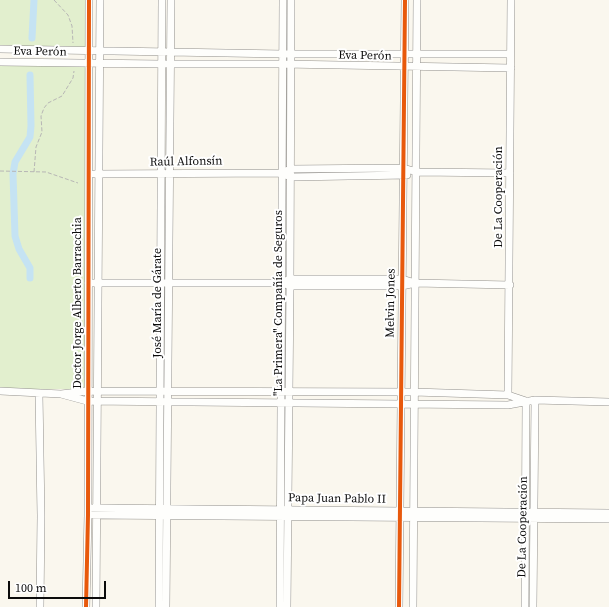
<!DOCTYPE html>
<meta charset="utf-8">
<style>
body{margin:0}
#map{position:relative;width:609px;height:607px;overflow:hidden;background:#faf7ee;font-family:"Source Serif 4",serif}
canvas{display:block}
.scale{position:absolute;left:8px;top:581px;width:98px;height:18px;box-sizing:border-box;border:2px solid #0b0b0b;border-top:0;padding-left:5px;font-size:12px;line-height:14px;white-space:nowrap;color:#0b0b0b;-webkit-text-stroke:3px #fff;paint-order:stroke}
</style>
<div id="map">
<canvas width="609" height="607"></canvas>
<div class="scale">100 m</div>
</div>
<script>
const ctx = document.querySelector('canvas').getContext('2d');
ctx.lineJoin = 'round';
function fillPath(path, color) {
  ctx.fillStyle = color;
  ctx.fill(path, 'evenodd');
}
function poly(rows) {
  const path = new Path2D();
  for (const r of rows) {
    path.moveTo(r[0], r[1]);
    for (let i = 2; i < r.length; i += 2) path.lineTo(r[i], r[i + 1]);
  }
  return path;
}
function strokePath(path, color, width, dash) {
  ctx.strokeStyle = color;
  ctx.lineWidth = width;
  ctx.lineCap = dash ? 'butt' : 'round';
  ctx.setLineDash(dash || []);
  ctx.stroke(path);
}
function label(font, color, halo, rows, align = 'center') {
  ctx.font = font + ' "Source Serif 4",serif';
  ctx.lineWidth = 4;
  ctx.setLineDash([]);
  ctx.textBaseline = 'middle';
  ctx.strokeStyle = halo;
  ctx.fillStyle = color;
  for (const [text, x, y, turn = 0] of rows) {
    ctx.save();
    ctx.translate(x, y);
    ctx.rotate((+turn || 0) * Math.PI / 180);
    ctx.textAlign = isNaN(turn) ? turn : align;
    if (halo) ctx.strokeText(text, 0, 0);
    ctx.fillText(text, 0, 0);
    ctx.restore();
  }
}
fillPath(poly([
 [0,0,87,0,86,49,0,47],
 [0,64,87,66,86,389,0,389]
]), '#e2efce');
strokePath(poly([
 [32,38,34,0],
 [30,278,30,268,19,249,15,236,13,174,15,162,30,137,31,126,30,75]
]), '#c5e3f3', 7);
const minor = poly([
 [0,49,283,54,510,54],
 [0,62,161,64,283,64,511,68],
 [94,174,283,173,290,169,403,168,417,172,510,173],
 [288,176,291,177,407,175],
 [286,281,290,279,402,279,415,283,510,285],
 [88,283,283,283,290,286,402,286,415,283],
 [0,391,61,394,87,391,414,392,508,395,526,401],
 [39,394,41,516,40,607],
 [61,394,87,401,508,405,535,400,609,402],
 [508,395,511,0],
 [93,508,609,513],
 [93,515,609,519],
 [86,607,88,515,89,0],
 [96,607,100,0],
 [159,607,162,0],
 [166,607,171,0],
 [280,607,283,0],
 [287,607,290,286,291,0],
 [399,607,405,0],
 [413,607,417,0],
 [525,607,526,401],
 [533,607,535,400]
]);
strokePath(minor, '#93918d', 8);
strokePath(poly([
 [54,0,68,15,72,26,73,43],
 [0,171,46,172,78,183],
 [34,172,36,147,42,132,41,116,44,108,48,103,62,96,73,78,74,71]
]), '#b7b6b5', 1, [4, 2]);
strokePath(minor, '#fefefc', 7);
strokePath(poly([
 [86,607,88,515,89,0],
 [399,607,405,0]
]), '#e8590c', 4);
label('12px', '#0b0b0b', '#fff', [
 ["Eva Perón",40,52,1],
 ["Eva Perón",365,56,1],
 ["Raúl Alfonsín",186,162,-1],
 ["De La Cooperación",499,197,-90],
 ["Doctor Jorge Alberto Barracchia",78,303,-90],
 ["José María de Gárate",158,303,-90],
 ["\"La Primera\" Compañía de Seguros",279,303,-90],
 ["Melvin Jones",391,303,-89],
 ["Papa Juan Pablo II",337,499,1],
 ["De La Cooperación",523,527,-89]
]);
</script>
